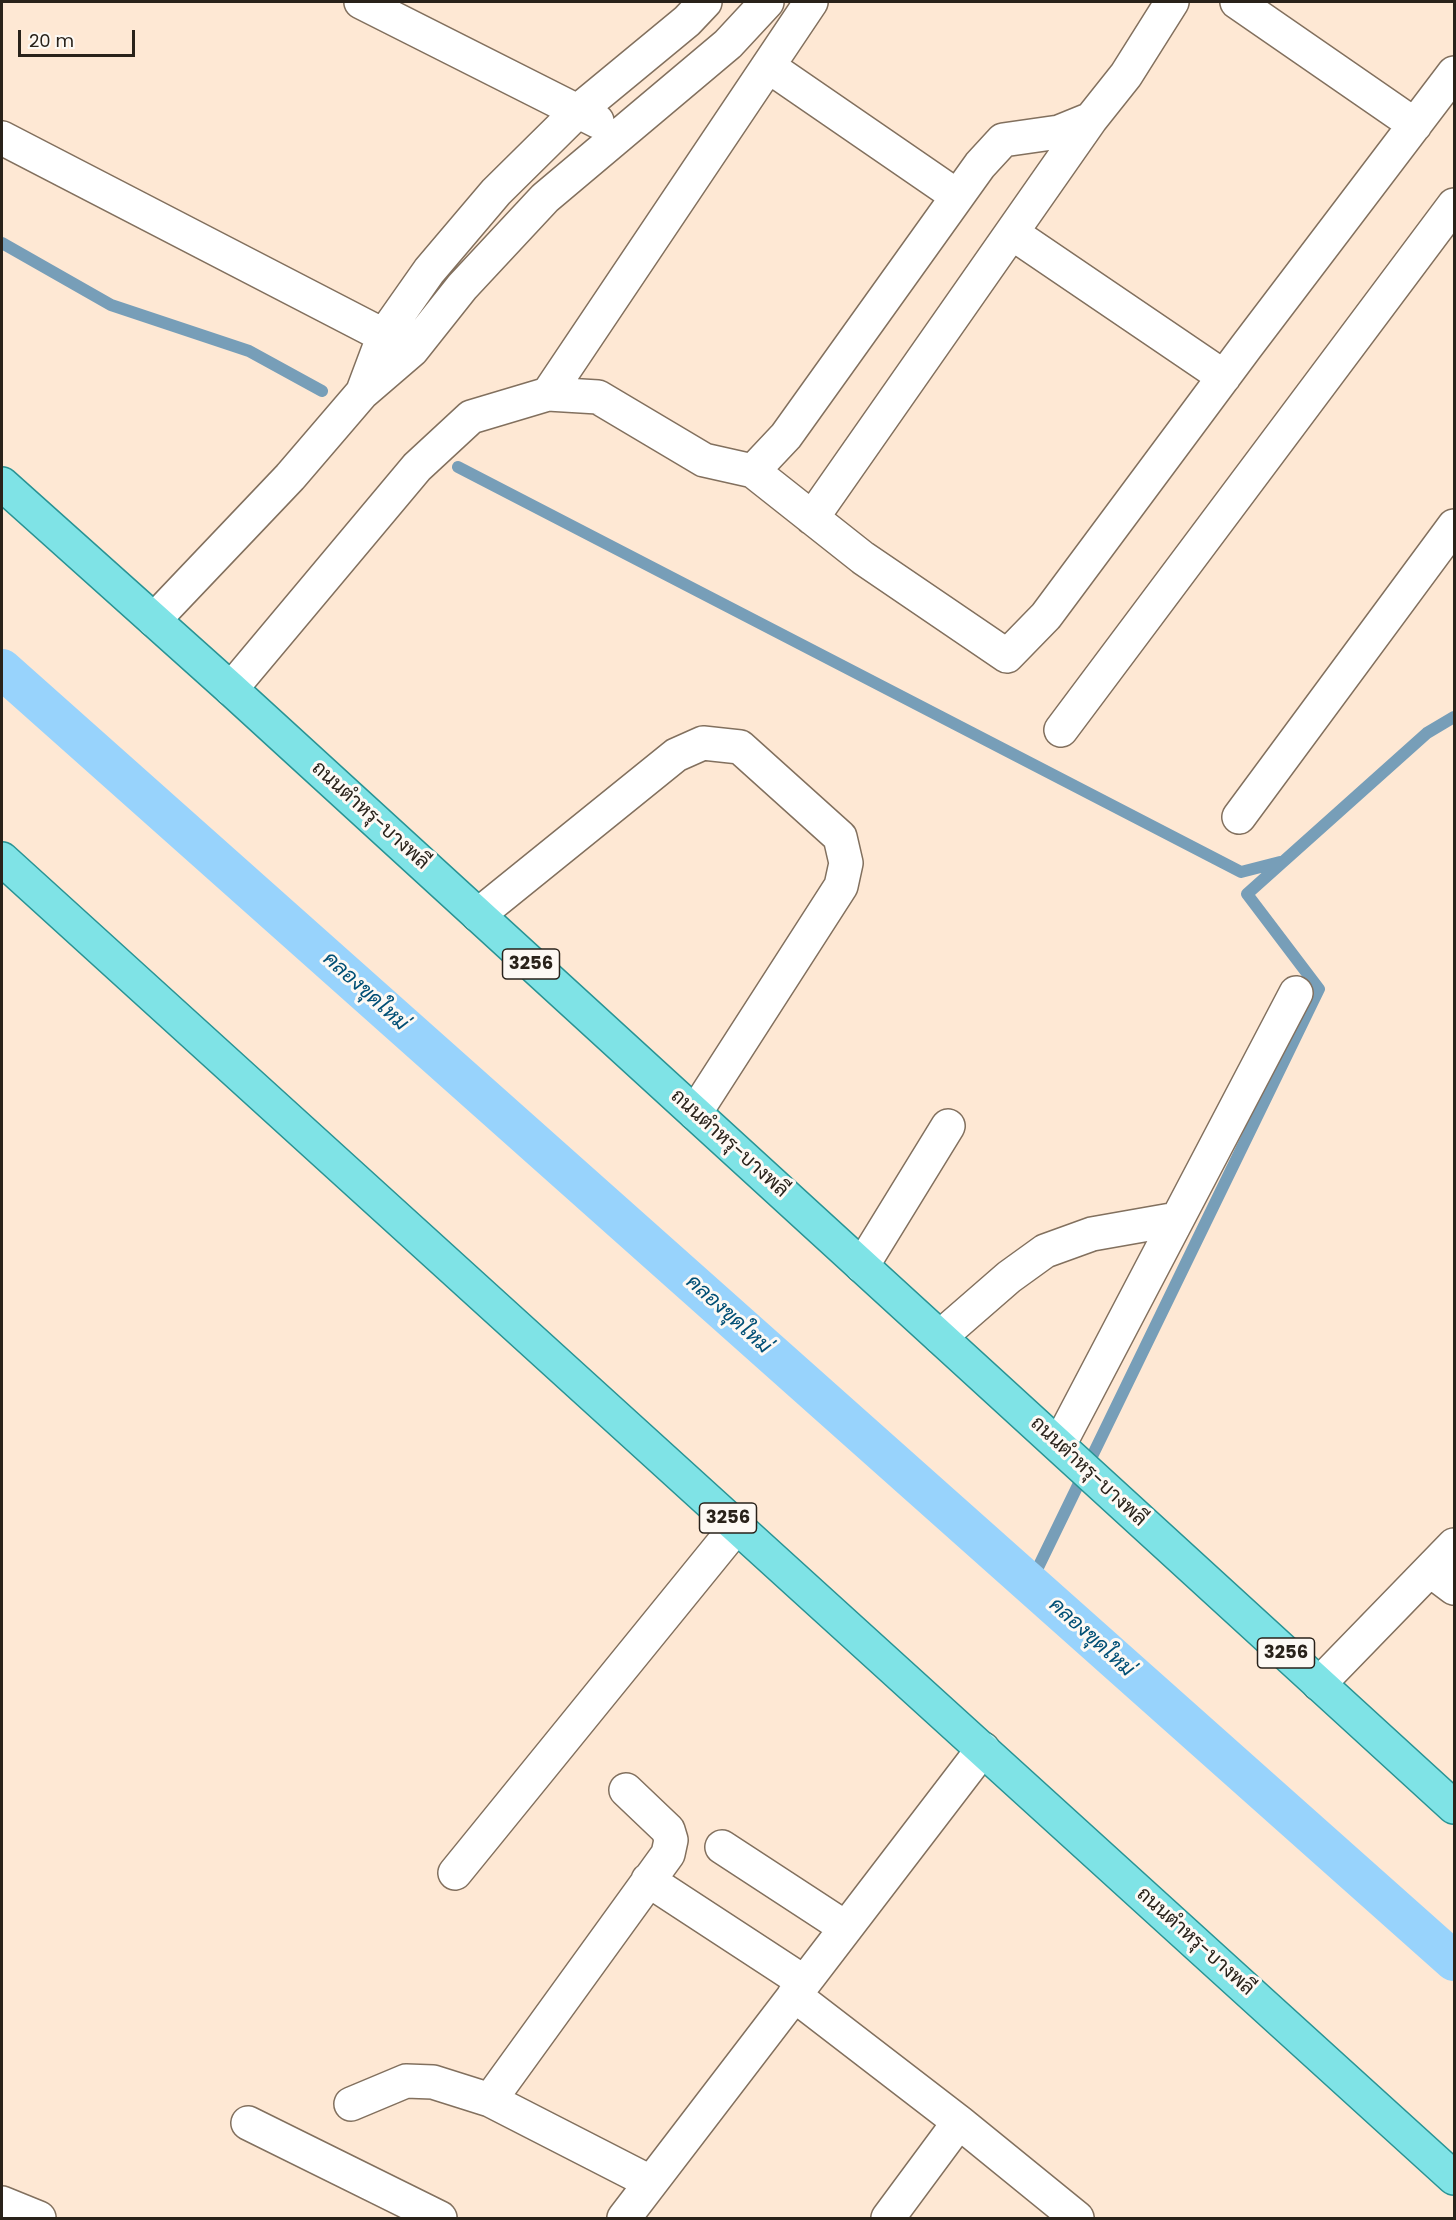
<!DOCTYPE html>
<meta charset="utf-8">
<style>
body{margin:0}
#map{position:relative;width:1456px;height:2220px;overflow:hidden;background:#fee8d4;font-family:Poppins,sans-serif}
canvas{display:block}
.frame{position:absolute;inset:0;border:3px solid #29221a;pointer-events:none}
.scale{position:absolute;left:18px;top:30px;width:117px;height:27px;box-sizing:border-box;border:3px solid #29221a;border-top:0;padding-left:8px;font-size:18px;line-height:21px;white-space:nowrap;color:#29221a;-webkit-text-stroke:4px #fdf9f4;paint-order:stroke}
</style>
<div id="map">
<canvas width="1456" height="2220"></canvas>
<div class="frame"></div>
<div class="scale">20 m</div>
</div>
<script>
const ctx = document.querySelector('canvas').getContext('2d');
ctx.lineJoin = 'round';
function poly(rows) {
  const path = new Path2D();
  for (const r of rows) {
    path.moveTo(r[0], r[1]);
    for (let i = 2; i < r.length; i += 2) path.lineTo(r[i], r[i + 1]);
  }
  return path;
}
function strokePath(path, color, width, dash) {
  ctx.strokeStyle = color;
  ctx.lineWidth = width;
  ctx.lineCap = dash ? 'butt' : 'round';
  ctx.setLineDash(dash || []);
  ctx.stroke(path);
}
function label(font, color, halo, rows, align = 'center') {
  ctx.font = font + ' Poppins,Sarabun,sans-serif';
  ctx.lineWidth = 6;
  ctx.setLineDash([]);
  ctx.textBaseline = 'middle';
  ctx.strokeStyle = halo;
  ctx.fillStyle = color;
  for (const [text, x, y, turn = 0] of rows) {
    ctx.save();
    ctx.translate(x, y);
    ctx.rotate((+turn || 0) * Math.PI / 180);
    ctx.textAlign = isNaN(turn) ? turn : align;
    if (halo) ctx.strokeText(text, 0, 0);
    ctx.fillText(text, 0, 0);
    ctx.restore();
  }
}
strokePath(poly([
 [2,243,111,305,249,351,322,391],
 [458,467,1241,872,1280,862],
 [1030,1584,1319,989,1247,894,1427,733,1454,717]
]), '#779eb8', 12);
strokePath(poly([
 [2,669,1454,1961]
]), '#98d3fc', 40);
const minor = poly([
 [361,2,597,121],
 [1237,2,1415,125],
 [768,66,957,196],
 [2,138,402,345],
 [1012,233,1224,377],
 [363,391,384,335,429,271,496,192,578,111,687,21,705,2],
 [548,394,811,2],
 [753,471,786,436,980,165,1003,140,1059,132,1091,119,1126,75,1172,2],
 [812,518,1091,119],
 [154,620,290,477,362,393,412,350,462,287,545,198,728,44,767,2],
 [231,689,417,467,471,417,548,394,598,397,704,460,753,471,863,558,1007,656,1046,616,1246,347,1454,73],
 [1061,730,1454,205],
 [1239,817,1454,526],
 [478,915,676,755,703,743,740,747,840,837,846,863,841,886,695,1113],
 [862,1266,948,1126],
 [940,1337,1009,1277,1045,1251,1092,1234,1177,1219],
 [1059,1445,1296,993],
 [1430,1570,1454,1588],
 [1319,1684,1454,1545],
 [722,1847,846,1928],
 [455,1873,737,1526],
 [648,1880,804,1982],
 [794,1995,959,2122,1077,2218],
 [490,2100,668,1854,671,1840,668,1830,626,1790],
 [351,2104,406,2081,433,2082,490,2100,650,2182],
 [248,2123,440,2218],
 [2,2203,39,2218],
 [624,2218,983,1749],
 [888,2218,959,2122]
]);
const major = poly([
 [2,484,231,689,1454,1807],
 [2,859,1454,2178]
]);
strokePath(minor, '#82705e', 36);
strokePath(major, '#299394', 36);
strokePath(minor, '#fff', 33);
strokePath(major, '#7fe3e6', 33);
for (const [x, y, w] of [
 [531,964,57],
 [728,1518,57],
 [1286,1653,57]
]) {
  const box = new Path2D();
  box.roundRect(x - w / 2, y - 15, w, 30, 4.5);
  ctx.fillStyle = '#fdf9f4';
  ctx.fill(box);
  strokePath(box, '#29221a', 1.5);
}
label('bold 18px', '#29221a', null, [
 ["3256",531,964],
 ["3256",728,1518],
 ["3256",1286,1653]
]);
label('20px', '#29221a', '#fdf9f4', [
 ["ถนนตำหรุ-บางพลี",370,816,42],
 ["ถนนตำหรุ-บางพลี",729,1144,42],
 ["ถนนตำหรุ-บางพลี",1088,1472,43],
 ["ถนนตำหรุ-บางพลี",1195,1942,42]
]);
label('italic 21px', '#014f75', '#fdf9f4', [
 ["คลองขุดใหม่",365,992,42],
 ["คลองขุดใหม่",728,1315,42],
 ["คลองขุดใหม่",1091,1638,42]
]);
</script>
